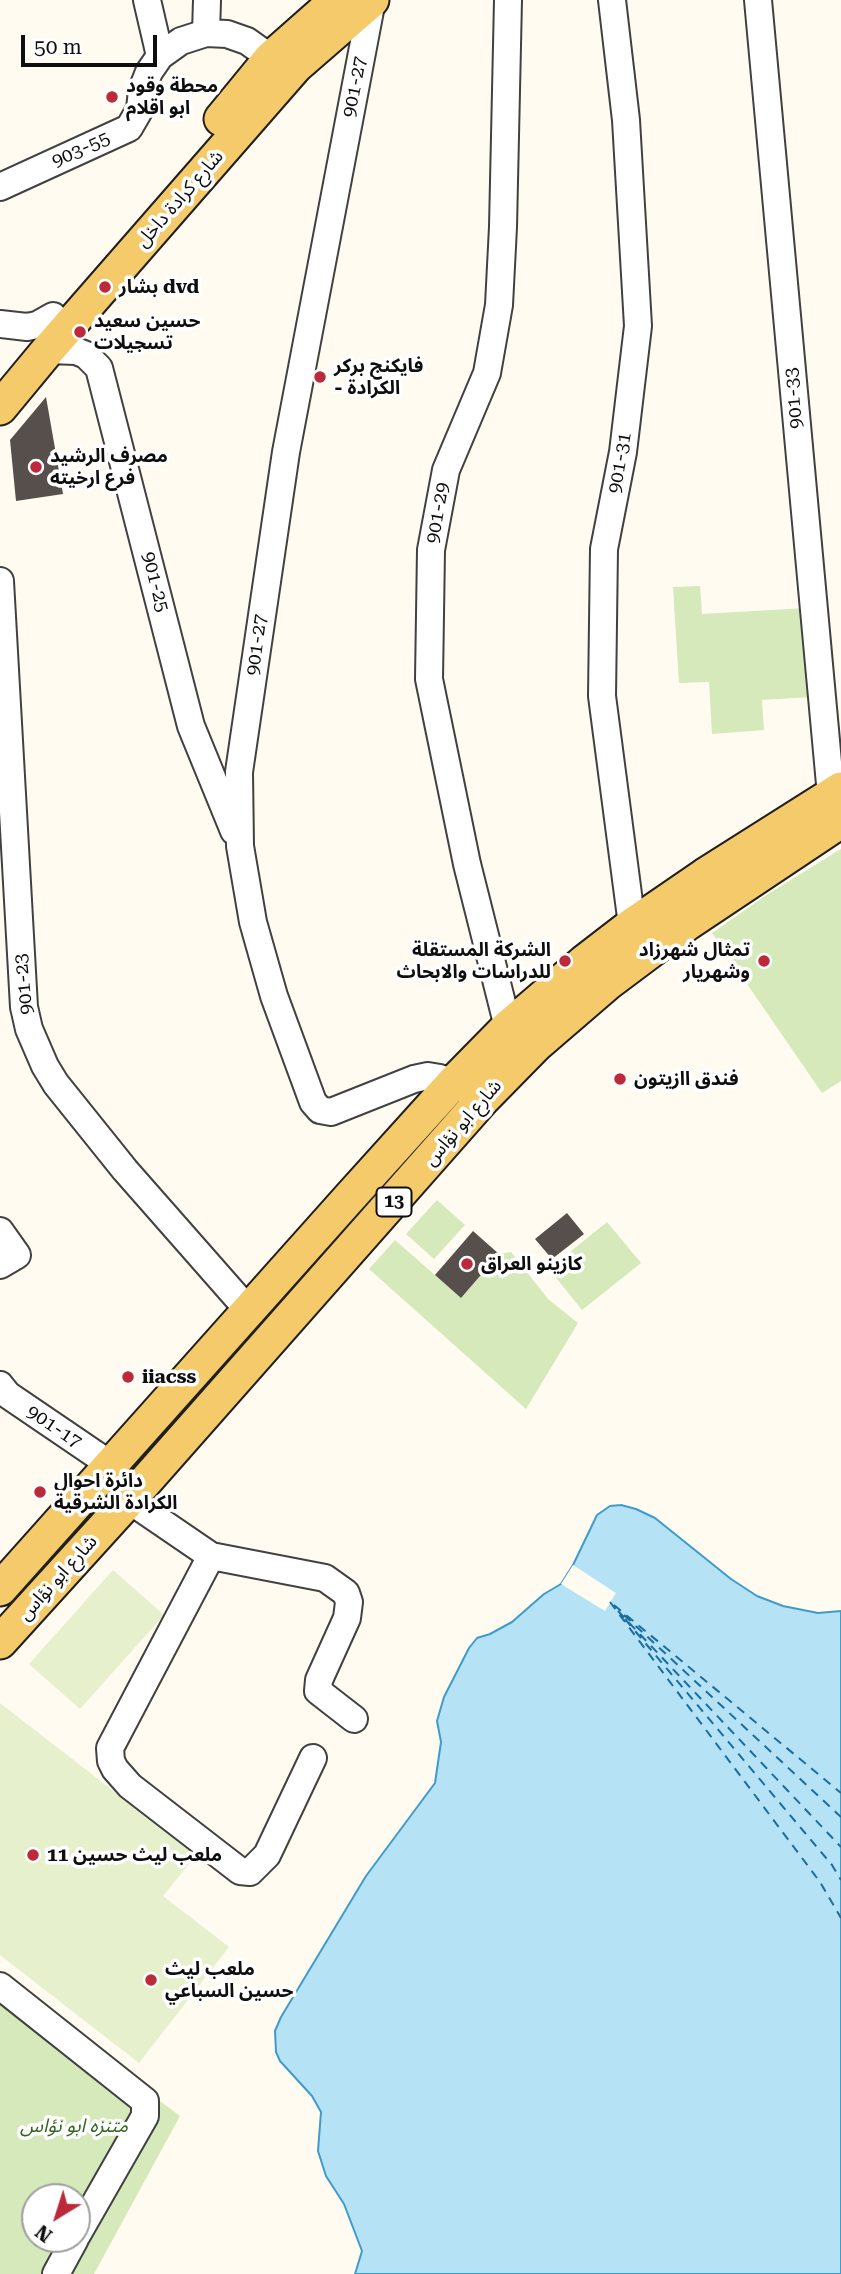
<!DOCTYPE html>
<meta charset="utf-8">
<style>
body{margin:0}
#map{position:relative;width:841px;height:2274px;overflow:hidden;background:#fffbf0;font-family:"Roboto Serif",serif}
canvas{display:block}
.north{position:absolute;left:21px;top:2183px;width:70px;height:70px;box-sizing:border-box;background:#fff;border:2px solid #9f9f9f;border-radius:50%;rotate:218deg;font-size:19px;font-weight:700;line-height:28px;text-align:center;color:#0e0e0e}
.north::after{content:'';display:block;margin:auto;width:24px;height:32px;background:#bc293a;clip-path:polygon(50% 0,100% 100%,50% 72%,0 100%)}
.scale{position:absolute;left:21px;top:35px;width:136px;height:32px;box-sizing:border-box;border:4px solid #0e0e0e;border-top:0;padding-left:9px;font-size:21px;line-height:24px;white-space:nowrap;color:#0e0e0e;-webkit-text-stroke:5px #fff;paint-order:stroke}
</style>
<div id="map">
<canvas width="841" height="2274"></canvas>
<div class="north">N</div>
<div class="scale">50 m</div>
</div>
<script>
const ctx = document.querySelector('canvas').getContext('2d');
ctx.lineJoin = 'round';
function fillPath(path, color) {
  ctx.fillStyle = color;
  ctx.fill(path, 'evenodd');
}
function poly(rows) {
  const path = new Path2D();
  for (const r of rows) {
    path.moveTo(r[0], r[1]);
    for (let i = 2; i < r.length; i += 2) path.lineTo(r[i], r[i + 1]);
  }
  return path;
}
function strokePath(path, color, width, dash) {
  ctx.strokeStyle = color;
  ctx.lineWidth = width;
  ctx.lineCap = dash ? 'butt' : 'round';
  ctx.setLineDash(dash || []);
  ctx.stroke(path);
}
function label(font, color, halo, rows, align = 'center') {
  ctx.font = font + ' "Roboto Serif","Noto Sans Arabic",serif';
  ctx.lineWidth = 7;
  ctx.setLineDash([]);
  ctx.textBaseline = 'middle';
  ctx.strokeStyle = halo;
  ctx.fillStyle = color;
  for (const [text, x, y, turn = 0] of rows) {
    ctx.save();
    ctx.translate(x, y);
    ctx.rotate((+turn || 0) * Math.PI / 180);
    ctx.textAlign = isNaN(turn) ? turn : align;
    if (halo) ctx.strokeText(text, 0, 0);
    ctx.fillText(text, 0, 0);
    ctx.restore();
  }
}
fillPath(poly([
 [700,586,702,614,806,608,812,697,762,700,764,730,712,734,709,682,679,683,673,587],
 [841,849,841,1081,822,1093,712,933,768,894],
 [437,1200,465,1225,434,1259,406,1234],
 [607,1222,641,1263,582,1310,549,1269],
 [395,1240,461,1298,499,1254,511,1252,548,1299,578,1323,526,1409,369,1269],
 [0,1982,180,2116,94,2274,0,2274],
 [35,2197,77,2197,77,2239,35,2239]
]), '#d5e9ba');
fillPath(poly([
 [113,1570,164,1615,80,1709,29,1664],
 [0,1703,196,1855,163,1896,229,1947,139,2063,0,1955]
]), '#e6f0cc');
const water = poly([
 [621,1505,636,1509,655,1518,731,1579,757,1596,783,1606,818,1613,841,1611,841,2274,355,2274,362,2251,344,2204,326,2176,318,2151,321,2112,312,2096,280,2061,276,2052,275,2031,281,2017,366,1876,435,1783,441,1742,437,1721,444,1697,469,1648,477,1638,490,1634,512,1622,544,1594,561,1584,573,1565,597,1515,610,1506,621,1505]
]);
fillPath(water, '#b6e2f5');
strokePath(water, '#3f9cca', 2);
fillPath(poly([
 [573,1565,616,1593,605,1611,561,1584]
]), '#fffbf0');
strokePath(poly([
 [610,1602,820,1882,841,1918],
 [614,1605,841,1793],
 [618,1611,841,1847],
 [624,1615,841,1817],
 [625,1619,832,1865,841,1880]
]), '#1a6d9e', 2, [9, 7]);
fillPath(poly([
 [46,397,63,494,16,501,10,440],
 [567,1213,584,1234,552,1259,535,1239],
 [473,1231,499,1254,461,1298,435,1275]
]), '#574f4b');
const minor = poly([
 [147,0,160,56],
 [372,0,286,452,239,772,240,846,253,922,274,996,313,1102,320,1110,331,1112,414,1079,428,1076,440,1078,466,1090],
 [508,0,503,227,499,305,487,373,446,470,431,550,429,679,467,864,508,1027],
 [612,0,626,120,638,326,623,452,604,549,602,696,632,925],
 [758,0,831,795],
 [206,33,207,0],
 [0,187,129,128,140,109,142,90,149,72,160,56,181,41,206,33,227,34,247,41,271,58],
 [0,324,27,327,37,325,53,316],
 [48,350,76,351,86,355,99,368,191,726,234,831],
 [0,581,24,1007,29,1029,45,1066,56,1084,125,1170,249,1311],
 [0,1231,17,1255,0,1265],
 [0,1385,8,1395,111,1465],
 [129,1500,211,1556,325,1578,346,1593,349,1602,347,1618,319,1680,318,1691,354,1719],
 [211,1556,110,1748,111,1761,115,1769,130,1786,240,1871,250,1872,267,1855,313,1758],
 [0,1986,145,2101,145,2116,77,2235],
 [56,2274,75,2239]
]);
const major = poly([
 [221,119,271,58,322,13,340,0],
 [0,408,48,350,296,66,372,0],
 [0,1589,350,1197,453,1083,508,1027,584,962,632,925,705,875,841,789],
 [0,1642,129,1500,483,1099,536,1045,608,983,688,923,841,821]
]);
strokePath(minor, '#414141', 30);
strokePath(major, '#1f1f1f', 37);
strokePath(minor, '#fff', 26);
strokePath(major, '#f5ca6a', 33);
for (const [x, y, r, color] of [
 [112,97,7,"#bc293a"],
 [105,287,7,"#bc293a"],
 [80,332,7,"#bc293a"],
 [320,377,7,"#bc293a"],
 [36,467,7,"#bc293a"],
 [565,961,7,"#bc293a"],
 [764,961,7,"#bc293a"],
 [620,1079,7,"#bc293a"],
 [467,1264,7,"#bc293a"],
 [128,1377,7,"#bc293a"],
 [40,1492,7,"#bc293a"],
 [33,1855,7,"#bc293a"],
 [151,1980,7,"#bc293a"]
]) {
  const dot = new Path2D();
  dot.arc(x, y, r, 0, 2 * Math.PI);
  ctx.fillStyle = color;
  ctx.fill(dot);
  strokePath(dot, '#fff', 2.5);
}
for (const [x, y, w] of [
 [394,1202,35]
]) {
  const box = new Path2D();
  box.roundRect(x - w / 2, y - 14.5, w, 29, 5);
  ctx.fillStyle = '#fff';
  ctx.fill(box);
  strokePath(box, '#0e0e0e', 2);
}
label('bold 18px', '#0e0e0e', null, [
 ["13",394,1202]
]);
label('bold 19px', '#0e0e0e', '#fff', [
 ["محطة وقود",126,86],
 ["ابو اقلام",126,108],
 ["بشار dvd",119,287],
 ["حسين سعيد",94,321],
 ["تسجيلات",94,343],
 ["فايكنج بركر",334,366],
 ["- الكرادة",334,388],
 ["مصرف الرشيد",50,456],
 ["فرع ارخيته",50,478],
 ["الشركة المستقلة",551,950,"right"],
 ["للدراسات والابحاث",551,972,"right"],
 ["تمثال شهرزاد",750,950,"right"],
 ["وشهريار",750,972,"right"],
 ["فندق اازيتون",634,1079],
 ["كازينو العراق",481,1264],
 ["iiacss",142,1377],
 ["دائرة احوال",54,1481],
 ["الكرادة الشرقية",54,1503],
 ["ملعب ليث حسين 11",47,1855],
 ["ملعب ليث",165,1969],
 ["حسين السباعي",165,1991]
], 'left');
label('19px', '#0e0e0e', '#fff', [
 ["901-27",355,87,-79],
 ["903-55",81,150,-24],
 ["شارع كرادة داخل",180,199,-49],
 ["901-33",794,398,-95],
 ["901-31",620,463,-80],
 ["901-29",438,513,-80],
 ["901-25",155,582,76],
 ["901-27",257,645,-82],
 ["901-23",24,984,-96],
 ["شارع ابو نؤاس",463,1123,-49],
 ["901-17",54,1427,34],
 ["شارع ابو نؤاس",58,1578,-48]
]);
label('italic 19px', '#336520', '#fff', [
 ["متنزه ابو نؤاس",74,2126]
]);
</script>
